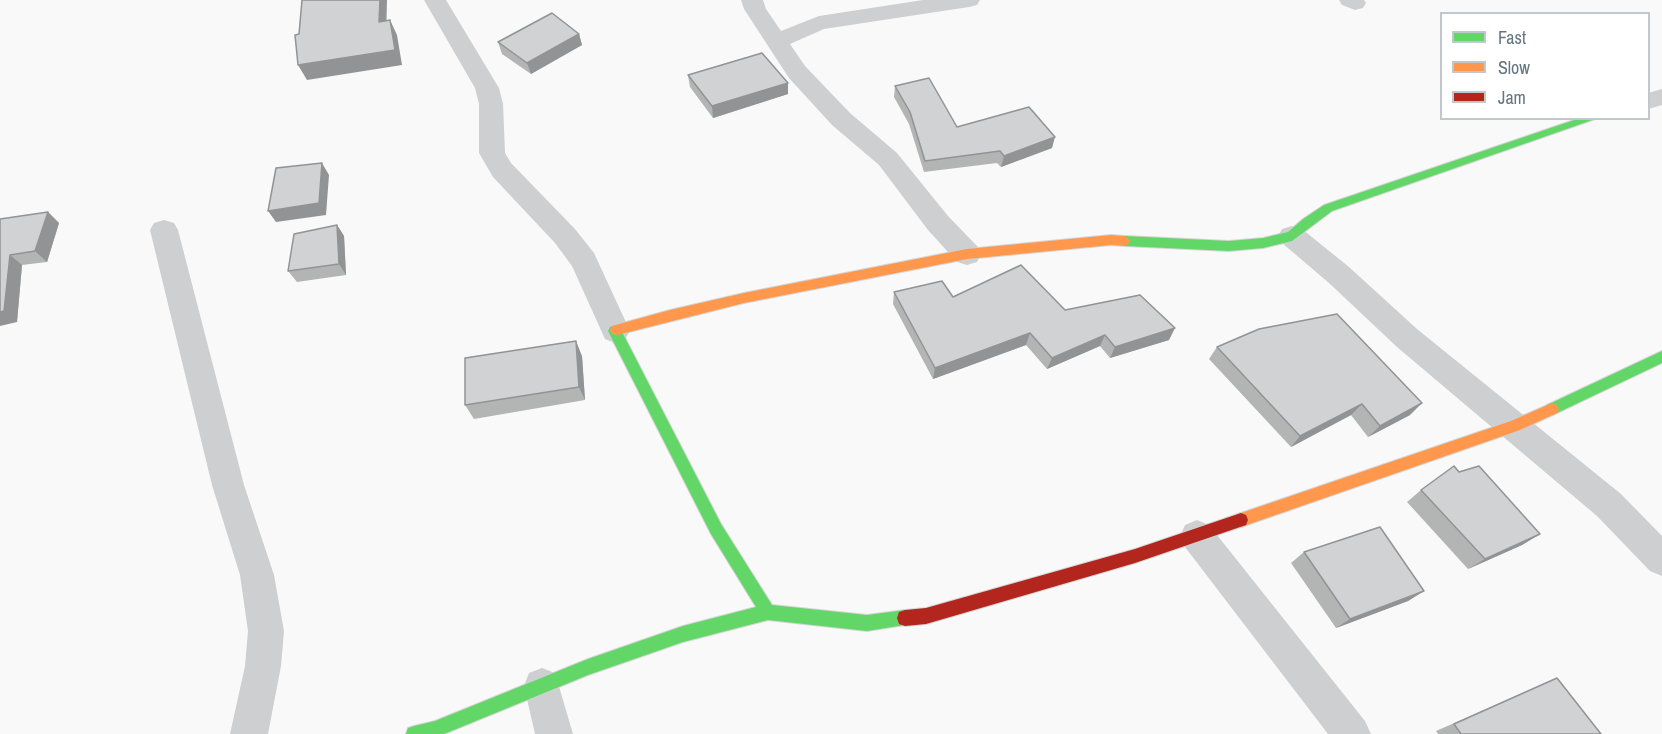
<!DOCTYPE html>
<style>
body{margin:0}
#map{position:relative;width:1662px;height:734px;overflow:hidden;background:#f9f9f9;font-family:"Archivo Narrow",sans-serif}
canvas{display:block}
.legend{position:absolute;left:1440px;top:12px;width:210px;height:108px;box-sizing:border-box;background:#fff;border:2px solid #c1c8cd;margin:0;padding:8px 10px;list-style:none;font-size:18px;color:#657683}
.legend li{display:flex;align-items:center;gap:12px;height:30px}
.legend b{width:30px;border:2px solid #c1c8cd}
</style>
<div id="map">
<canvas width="1662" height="734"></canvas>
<ul class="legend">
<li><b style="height:8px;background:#63d668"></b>Fast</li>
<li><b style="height:8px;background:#ff974d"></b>Slow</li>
<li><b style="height:8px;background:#b3261e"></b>Jam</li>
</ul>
</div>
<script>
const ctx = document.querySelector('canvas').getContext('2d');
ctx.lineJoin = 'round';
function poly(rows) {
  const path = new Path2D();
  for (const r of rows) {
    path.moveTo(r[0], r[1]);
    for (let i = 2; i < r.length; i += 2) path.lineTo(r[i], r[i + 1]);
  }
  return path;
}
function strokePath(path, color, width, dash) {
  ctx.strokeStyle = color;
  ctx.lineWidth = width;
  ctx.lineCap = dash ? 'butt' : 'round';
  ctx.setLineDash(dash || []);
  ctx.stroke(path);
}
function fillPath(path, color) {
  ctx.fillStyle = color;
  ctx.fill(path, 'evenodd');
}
const fast = poly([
 [1580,118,1598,118,1332,211,1292,241,1263,248,1229,251,1125,246,1119,241,1125,236,1229,241,1263,238,1288,232,1303,219,1324,205,1580,118],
 [617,325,622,326,622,332,721,524,772,605,867,615,905,610,911,612,913,618,911,624,867,631,768,620,683,642,588,675,444,734,406,734,408,728,414,726,435,721,588,659,683,626,756,607,711,534,608,331,610,327,617,325],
 [1662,351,1662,363,1557,413,1552,415,1547,413,1545,409,1547,405,1662,351]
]);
const slow = poly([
 [1111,235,1125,236,1131,241,1125,246,1111,245,967,259,744,303,617,335,612,334,610,330,612,326,670,310,744,293,967,249,1111,235],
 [1552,403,1557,405,1559,409,1557,413,1520,430,1241,527,1236,525,1234,520,1236,515,1241,513,1511,421,1552,403]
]);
const jam = poly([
 [1241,513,1246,515,1248,520,1246,525,1135,563,926,624,905,626,899,624,897,618,899,612,905,610,926,608,1135,549,1241,513]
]);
strokePath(fast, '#d5d6d7', 2);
strokePath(slow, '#d5d6d7', 2);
strokePath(jam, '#d5d6d7', 2);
fillPath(poly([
 [424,0,446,0,499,88,503,104,505,153,511,163,575,229,594,253,630,331,625,339,615,343,605,339,572,266,555,243,493,177,479,153,479,104,475,88,424,0],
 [741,0,763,0,766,9,781,31,819,16,923,0,980,0,977,5,969,7,824,29,790,44,805,66,850,113,897,153,948,216,977,246,981,254,977,262,967,265,957,262,928,230,879,165,832,125,789,78,744,9,741,0],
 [1339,0,1364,0,1366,3,1363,8,1355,10,1342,5,1339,0],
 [1662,89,1662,105,1648,109,1648,93,1662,89],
 [164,220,174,223,178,230,244,485,274,575,284,631,281,666,268,734,230,734,245,666,248,631,240,575,212,485,150,230,154,223,164,220],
 [1292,226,1302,229,1349,267,1417,329,1621,494,1662,536,1662,576,1650,571,1597,516,1397,347,1329,283,1282,243,1278,236,1282,229,1292,226],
 [1197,520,1209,525,1365,721,1371,734,1328,734,1185,547,1180,536,1185,525,1197,520],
 [542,668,555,673,573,734,535,734,524,686,529,673,542,668]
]), '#cecfd0');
fillPath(fast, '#63d668');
fillPath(slow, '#ff974d');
fillPath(jam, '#b3261e');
fillPath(poly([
 [579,34,582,45,531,74,502,54,498,42],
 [688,75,788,83,788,94,713,118,690,87],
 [895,86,957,127,1052,148,1001,167,997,163,924,172,909,124,894,97],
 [48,212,59,223,47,262,22,265,17,322,0,219],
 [337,225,344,236,346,275,297,282,288,271],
 [894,292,1065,310,1169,340,1110,358,1100,346,1047,369,1026,345,933,379,893,304],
 [1217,347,1410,415,1368,437,1351,415,1291,447,1209,359],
 [582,356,585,400,474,419,465,405],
 [1459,472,1540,534,1522,545,1468,569,1407,502,1421,490],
 [1304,552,1424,591,1408,601,1336,628,1291,563],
 [1557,678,1601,734,1438,734,1436,731]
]), '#b3b5b5');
fillPath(poly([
 [380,0,387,0,386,37,379,22],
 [390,20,397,35,402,65,307,80,298,65],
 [579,34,582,45,531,74,527,63],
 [788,83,788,94,713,118,712,106],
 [1055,137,1052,148,1001,167,1004,156],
 [322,163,329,175,326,215,276,222,268,211],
 [48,212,59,223,47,262,35,251],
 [337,225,344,236,346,275,339,264],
 [10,255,22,265,17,322,0,326,0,312],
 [1175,328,1169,340,1110,358,1115,347],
 [1030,333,1026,345,933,379,935,368],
 [1105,335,1100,346,1047,369,1052,358],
 [576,341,582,356,585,400,579,387],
 [1422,403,1410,415,1368,437,1380,426],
 [1362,404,1351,415,1291,447,1300,436],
 [1540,534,1522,545,1468,569,1485,559],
 [1424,591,1408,601,1336,628,1350,619]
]), '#929394');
const building = poly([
 [302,0,380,0,379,22,390,20,395,50,298,65,295,35,299,34,302,0],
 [552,13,579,34,527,63,498,42,552,13],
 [762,53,788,83,712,106,688,75,762,53],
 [929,78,957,127,1029,107,1055,137,1004,156,1000,151,925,161,910,112,895,86,929,78],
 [322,163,319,203,268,211,276,168,322,163],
 [48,212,35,251,10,255,4,311,0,312,0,219,48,212],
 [337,225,339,264,288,271,294,234,337,225],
 [1021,265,1065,310,1140,295,1175,328,1115,347,1105,335,1052,358,1030,333,935,368,894,292,942,281,953,297,1021,265],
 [1337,314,1422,403,1380,426,1362,404,1300,436,1217,347,1259,329,1337,314],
 [576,341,579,387,465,405,465,358,576,341],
 [1454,466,1459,472,1479,466,1540,534,1485,559,1421,490,1454,466],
 [1380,527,1424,591,1350,619,1304,552,1380,527],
 [1557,678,1601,734,1461,734,1454,724,1557,678]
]);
fillPath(building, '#d0d2d3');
strokePath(building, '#929394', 1.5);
</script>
